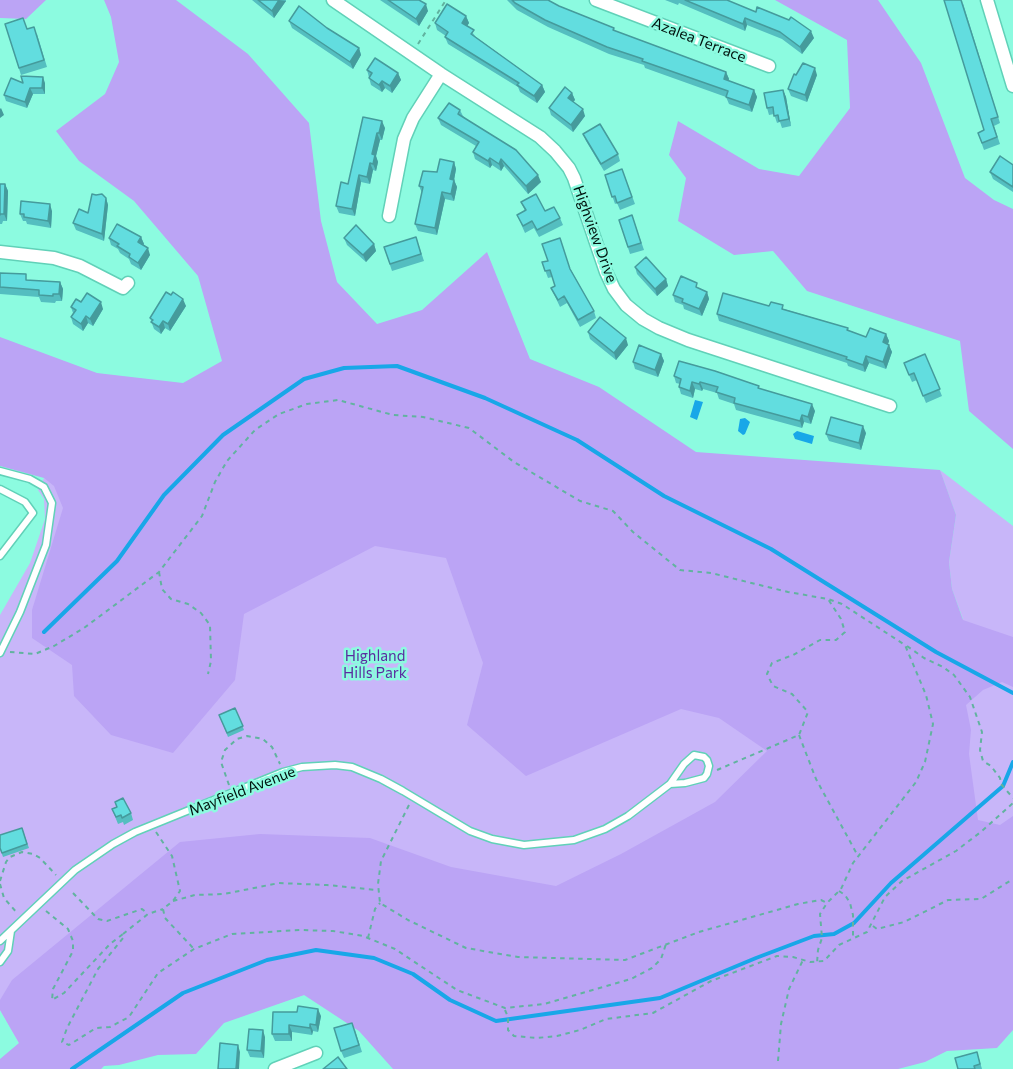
<!DOCTYPE html>
<style>
body{margin:0}
canvas{display:block;background:#8cfbe0}
</style>
<canvas width="1013" height="1069"></canvas>
<script>
const ctx = document.querySelector('canvas').getContext('2d');
ctx.lineJoin = 'round';
function fillPath(path, color) {
  ctx.fillStyle = color;
  ctx.fill(path, 'evenodd');
}
function poly(rows) {
  const path = new Path2D();
  for (const r of rows) {
    path.moveTo(r[0], r[1]);
    for (let i = 2; i < r.length; i += 2) path.lineTo(r[i], r[i + 1]);
  }
  return path;
}
function strokePath(path, color, width, dash) {
  ctx.strokeStyle = color;
  ctx.lineWidth = width;
  ctx.lineCap = dash ? 'butt' : 'round';
  ctx.setLineDash(dash || []);
  ctx.stroke(path);
}
function label(font, color, halo, rows, align = 'center') {
  ctx.font = font + ' Commissioner,sans-serif';
  ctx.lineWidth = 5;
  ctx.setLineDash([]);
  ctx.textBaseline = 'middle';
  ctx.strokeStyle = halo;
  ctx.fillStyle = color;
  for (const [text, x, y, turn = 0] of rows) {
    ctx.save();
    ctx.translate(x, y);
    ctx.rotate((+turn || 0) * Math.PI / 180);
    ctx.textAlign = isNaN(turn) ? turn : align;
    if (halo) ctx.strokeText(text, 0, 0);
    ctx.fillText(text, 0, 0);
    ctx.restore();
  }
}
fillPath(poly([
 [940,470,1013,526,1013,940,365,981,304,995,113,1056,101,1069,19,1043,0,1010,0,615,30,563,45,519,44,499,38,490,44,478,963,619,952,589,949,562,956,515]
]), '#c8b6f9');
fillPath(poly([
 [0,0,46,0,26,19,0,18],
 [104,0,176,0,248,54,309,123,321,221,337,282,377,324,422,310,487,252,530,359,599,387,696,452,940,470,956,515,949,562,952,589,963,620,1013,637,1013,687,1002,682,983,690,966,705,971,730,969,754,978,820,1000,825,1013,816,1013,1030,997,1048,947,1051,925,1062,898,1069,393,1069,359,1031,304,995,224,1023,196,1054,158,1055,119,1065,104,1066,101,1069,0,1069,0,1059,19,1043,0,1010,0,1000,12,980,180,842,260,834,370,838,451,867,556,886,621,854,715,802,767,751,719,718,681,709,526,776,467,725,483,663,446,558,375,546,244,614,235,680,173,753,111,735,74,696,72,665,32,638,32,610,63,508,54,486,44,478,0,466,0,337,97,373,183,383,222,361,198,276,134,201,79,161,56,131,105,94,119,62,111,17],
 [775,0,878,0,921,63,965,178,994,200,1013,209,1013,449,969,411,960,341,807,291,773,251,734,255,678,221,686,178,669,155,678,121,759,169,799,176,850,108,847,40]
]), '#bba4f5');
fillPath(poly([
 [695,400,703,402,697,420,690,417],
 [745,418,750,422,745,434,743,435,738,431,740,419],
 [797,431,814,436,812,444,795,439,793,434]
]), '#18a7e8');
strokePath(poly([
 [44,632,117,561,164,495,223,435,304,379,344,368,397,366,485,398,577,440,664,496,771,549,936,652,1013,693],
 [72,1069,183,993,267,960,316,950,374,958,413,974,450,1000,496,1021,660,998,756,958,814,936,834,934,854,923,891,883,1003,786,1013,762]
]), '#18a7e8', 4);
const lane = poly([
 [0,471,30,479,44,487,52,503,46,545,20,612,0,653],
 [0,489,25,502,33,513,0,556],
 [0,941,75,870,113,844,135,832,283,772,302,767,335,765,352,767,381,779,403,791,470,831,492,839,524,845,574,840,605,829,628,816,670,784,684,764,694,755,704,757,707,760,709,766,707,774,704,778,685,783,670,784],
 [0,962,8,951,11,931]
]);
const street = poly([
 [333,0,441,74,540,137,555,151,569,168,574,178,606,272,614,289,626,305,643,319,659,328,688,340,890,406],
 [596,0,769,66],
 [987,0,1013,86],
 [389,216,404,139,413,118,441,74],
 [0,252,54,258,80,266,123,288,128,283],
 [275,1069,316,1053]
]);
strokePath(lane, '#61d1b8', 9);
strokePath(street, '#61d1b8', 15);
strokePath(poly([
 [418,44,446,0],
 [159,572,162,589,171,599,188,604,201,613,210,625,211,661,208,674],
 [907,646,924,658,943,667,954,675,970,697,982,732,980,750,983,761,991,766,1000,778,1001,784,1013,798],
 [10,652,35,654,54,646,84,628,159,572,202,516,215,482,227,461,255,430,279,414,307,404,338,400,393,415,423,417,469,428,514,462,580,501,613,511,633,532,680,570,711,573,788,592,828,599,842,604,905,645,926,695,933,724,925,762,916,782,853,863,841,889,827,903,820,914,822,938,818,950,817,963],
 [799,735,816,779,858,856],
 [717,770,799,735,808,712,792,694,773,686,767,674,772,663,793,655,820,640,836,640,845,632,841,619,828,599],
 [229,785,221,762,225,750,237,739,247,736,263,739,272,747,280,764],
 [409,805,381,861,378,884,380,903,408,920,466,948,518,957,625,960,699,932,798,904,821,900,827,903],
 [156,832,172,856,180,891,173,901,163,909,165,918,194,949],
 [0,881,6,862,10,857,22,852,33,854,40,858,56,875],
 [0,884,4,898,18,914],
 [839,891,845,895,850,903,853,915,853,939],
 [73,893,98,919,107,921,142,909,148,914],
 [173,901,195,895,224,894,279,883,327,885,377,890],
 [46,911,68,929,73,941,73,951,53,989,52,1000,64,993,110,944,123,934,123,938,98,969,67,1028,62,1042,69,1045,96,1028,110,1027,129,1017,158,973,194,949,232,934,300,930,333,931,363,936,395,949,457,990,505,1008,544,1004,631,979,652,968,661,959,666,944],
 [873,926,877,929,904,922,948,900,981,899,1013,879],
 [123,934,148,914,163,909],
 [368,938,375,909,380,903],
 [505,1010,508,1017,508,1030,514,1036,537,1038,557,1036,580,1030,606,1019,653,1013,711,981,777,956,793,957,810,962,824,961,839,945,867,932,885,897,902,881,956,851,982,831,1013,803],
 [778,1061,781,1024,789,989,803,960]
]), '#61b39f', 2, [4.5, 4.5]);
strokePath(lane, '#fff', 6);
strokePath(street, '#fff', 12);
fillPath(poly([
 [252,0,286,0,286,1,274,18],
 [380,0,419,0,428,11,419,26],
 [507,0,548,0,559,6,614,28,615,31,726,72,729,79,728,81,754,90,757,97,752,112,729,104,726,97,645,68,644,65,609,54,548,27,517,10],
 [665,0,727,0,814,38,802,54,782,39,747,25,745,31,679,3,678,5],
 [962,0,1000,123,994,126,1000,144,984,150,978,133,984,130],
 [466,16,469,23,467,26,476,37,542,85,545,92,537,103,520,92,518,87,448,44,445,37,446,36,437,30,435,23],
 [289,21,327,28,359,48,361,55,353,69,292,28],
 [5,24,27,29,37,34,47,67,21,75],
 [367,70,398,73,401,80,392,93,385,88,382,92,371,85],
 [796,75,817,75,807,102,791,96,788,89],
 [23,83,45,83,45,94,33,94,27,108,6,101,4,95],
 [783,90,786,97,791,126,782,128,780,122,777,123,774,114,769,115,767,108],
 [572,93,575,100,573,102,585,116,573,132,551,115,549,108],
 [460,110,463,116,541,182,528,194,504,166,501,171,492,165,490,168,475,159,473,152,476,146,441,125,438,118],
 [363,117,385,128,382,140,380,140,376,156,378,162,376,171,373,170,370,184,361,182,355,216,339,213,336,206,348,184],
 [583,134,618,154,620,161,604,171,586,141],
 [454,162,456,169,454,180,457,187,454,201,445,199,437,235,418,231,415,224,422,193,419,186,437,172],
 [1013,165,1013,192,993,179,990,172],
 [622,169,635,204,620,210,617,203,615,204,605,175],
 [0,184,5,184,8,191,7,221,3,221,2,224,0,224],
 [106,198,108,205,104,241,76,230,73,223,88,213],
 [521,202,560,218,563,225,539,237,534,228,525,233,517,215,525,211],
 [52,211,51,228,27,224,26,221,23,221,20,214],
 [632,215,644,250,630,254,619,220],
 [141,237,144,244,143,245,150,255,141,270,131,264,129,259,120,253,118,249,111,245,109,238],
 [416,237,424,261,392,271,384,247],
 [344,238,374,244,376,251,366,262,347,245],
 [542,262,571,270,594,311,596,318,580,327,567,303,560,307,551,288,555,286,552,277,548,278],
 [635,267,666,279,668,286,657,296,637,274],
 [0,273,28,280,60,282,63,289,62,301,56,301,55,303,41,302,39,297,0,294],
 [699,288,707,292,709,299,702,316,684,309,683,305,675,302,673,295],
 [171,295,186,306,170,331,165,328,161,334,154,329,150,318],
 [81,302,103,309,93,326,88,323,83,331,73,324,71,317,73,313,71,307],
 [769,306,784,309,848,328,849,331,866,337,886,334,889,341,888,344,892,352,886,369,869,363,865,372,848,366,847,363,719,321,717,314],
 [588,332,628,345,616,360,590,339],
 [661,354,664,361,658,377,635,369,633,362],
 [925,354,942,396,926,403,917,380,912,382,904,363],
 [674,376,759,388,815,411,811,424,804,422,802,428,736,410,734,404,719,399,717,393,703,389,702,391,695,389,693,398,681,394,679,387,680,384,676,383],
 [866,433,861,450,829,441,826,434],
 [235,708,244,730,228,737,219,715],
 [117,807,131,813,133,820,124,825,123,822,118,824,112,809],
 [22,828,29,848,3,857,0,848],
 [273,1012,321,1016,318,1032,313,1031,312,1035,292,1032,292,1041,275,1041,272,1034],
 [355,1030,362,1052,344,1058,341,1051],
 [265,1037,264,1058,250,1057,247,1050],
 [977,1052,982,1069,958,1069]
]), '#54bec0');
fillPath(poly([
 [279,0,286,1,274,18,272,11],
 [426,4,428,11,419,26,416,19],
 [466,16,469,23,465,30,462,23],
 [745,18,747,25,745,31,743,24],
 [811,31,814,38,802,54,800,47],
 [359,48,361,55,353,69,350,62],
 [815,68,817,75,807,102,805,95],
 [726,72,729,79,726,86,724,79],
 [398,73,401,80,392,93,390,86],
 [43,77,45,83,45,94,42,88],
 [382,81,385,88,382,92,379,85],
 [542,85,545,92,537,103,534,96],
 [30,88,33,94,27,108,25,102],
 [754,90,757,97,752,112,749,105],
 [783,90,786,97,791,126,789,119],
 [572,93,575,100,570,105,568,98],
 [1,108,4,115,0,118,0,109],
 [583,109,585,116,573,132,571,125],
 [382,121,385,128,382,140,379,133],
 [377,133,380,140,376,156,378,162,376,171,373,164,372,154],
 [490,158,492,165,490,168,488,161],
 [501,159,504,166,501,171,499,164],
 [454,162,456,169,453,186,450,179],
 [370,163,373,170,370,184,367,177],
 [359,175,361,182,355,216,352,209],
 [538,175,541,182,528,194,526,186],
 [454,180,457,187,454,201,451,194],
 [5,184,8,191,7,221,4,214],
 [442,192,445,199,437,235,435,228],
 [106,198,108,205,104,241,102,234],
 [50,204,52,211,51,228,48,221],
 [141,237,144,244,140,249,138,242],
 [374,244,376,251,366,262,363,255],
 [148,248,150,255,141,270,138,263],
 [666,279,668,286,657,296,655,289],
 [60,282,63,289,62,301,59,294],
 [707,292,709,299,702,316,699,309],
 [183,299,186,306,170,331,168,324],
 [101,302,103,309,93,326,90,319],
 [86,316,88,323,83,331,81,324],
 [163,321,165,328,161,334,159,327],
 [886,334,889,341,886,349,883,342],
 [626,338,628,345,616,360,614,353],
 [889,345,892,352,886,369,883,362],
 [661,354,664,361,658,377,655,370],
 [866,356,869,363,865,372,863,365],
 [692,382,695,389,693,398,690,391],
 [700,382,703,389,702,391,699,384],
 [812,404,815,411,811,424,808,417],
 [802,415,804,422,802,428,800,421],
 [863,426,866,433,861,450,859,443],
 [318,1009,321,1016,318,1032,316,1025],
 [310,1024,313,1031,312,1035,310,1028],
 [289,1025,292,1032,292,1041,289,1034],
 [263,1030,265,1037,264,1058,261,1051],
 [238,1045,240,1052,239,1069,236,1069]
]), '#459b9c');
const building = poly([
 [258,0,279,0,272,11,258,0],
 [388,0,419,0,426,4,416,19,388,0],
 [512,0,548,0,559,6,614,28,613,30,726,72,724,79,754,90,749,105,726,97,728,91,642,61,643,59,607,47,545,20,515,3,512,0],
 [685,0,727,0,756,12,757,7,789,20,791,17,811,31,800,47,780,32,745,18,743,24,685,0],
 [944,0,961,0,998,117,991,119,997,137,982,143,978,133,984,130,944,0],
 [447,4,466,16,462,23,474,30,471,34,542,85,534,96,517,85,519,83,445,37,448,32,435,23,447,4],
 [299,6,327,28,359,48,350,62,289,21,299,6],
 [23,18,27,29,34,27,44,60,19,68,5,24,23,18],
 [375,58,398,73,390,86,382,81,379,85,369,78,372,73,367,70,375,58],
 [803,63,815,68,805,95,788,89,794,74,796,75,803,63],
 [21,76,43,77,42,88,30,88,25,102,4,95,11,78,23,83,21,76],
 [565,87,572,93,568,98,583,109,571,125,549,108,565,87],
 [783,90,789,119,779,121,778,115,774,116,773,107,767,108,764,93,783,90],
 [449,103,460,110,458,114,516,150,538,175,526,186,501,159,499,164,490,158,488,161,473,152,479,142,438,118,449,103],
 [363,117,382,121,379,133,377,133,372,154,375,155,373,164,370,163,367,177,359,175,352,209,336,206,341,182,348,184,363,117],
 [600,124,618,154,601,164,583,134,600,124],
 [1000,156,1013,165,1013,187,990,172,1000,156],
 [440,159,454,162,450,179,454,180,451,194,442,192,435,228,415,224,423,187,419,186,423,171,437,172,440,159],
 [622,169,632,197,617,203,615,196,612,197,605,175,622,169],
 [0,184,5,184,4,214,0,214,0,215,0,184],
 [92,194,96,195,102,194,106,198,102,234,73,223,79,209,88,213,92,194],
 [536,194,545,211,554,207,560,218,537,230,532,221,523,226,517,215,526,210,521,202,536,194],
 [21,201,50,204,48,221,24,217,24,214,20,214,21,201],
 [632,215,641,243,628,247,619,220,632,215],
 [117,224,141,237,138,242,148,248,138,263,129,257,130,254,117,246,119,244,109,238,117,224],
 [356,225,374,244,363,255,344,238,356,225],
 [416,237,421,254,390,264,384,247,416,237],
 [560,238,570,269,594,311,578,320,564,296,558,300,551,288,555,286,550,270,545,271,542,262,548,261,542,244,560,238],
 [646,257,666,279,655,289,635,267,646,257],
 [0,273,26,274,26,280,60,282,59,294,53,294,53,296,39,295,39,290,0,287,0,273],
 [681,276,697,283,696,287,707,292,699,309,682,302,683,299,673,295,681,276],
 [166,292,171,295,173,292,183,299,168,324,163,321,159,327,151,322,153,320,150,318,166,292],
 [87,293,101,302,90,319,86,316,81,324,71,317,76,310,71,307,76,299,81,302,87,293],
 [723,293,769,306,771,302,783,305,782,309,848,328,847,330,866,337,870,328,886,334,883,342,889,345,883,362,866,356,863,365,846,359,847,357,717,314,723,293],
 [600,317,626,338,614,353,588,332,600,317],
 [639,345,661,354,655,370,633,362,639,345],
 [925,354,940,389,923,396,914,373,909,375,904,363,925,354],
 [679,361,715,371,759,386,758,388,812,404,808,417,802,415,800,421,734,403,735,398,716,392,718,387,700,382,699,384,692,382,690,391,679,387,681,379,674,376,679,361],
 [831,417,863,426,859,443,826,434,831,417],
 [235,708,243,726,227,733,219,715,235,708],
 [123,798,131,813,122,818,121,815,116,817,112,809,117,807,115,802,123,798],
 [22,828,27,844,2,853,0,848,0,835,22,828],
 [298,1006,318,1009,316,1025,310,1024,310,1028,289,1025,289,1034,272,1034,273,1012,297,1012,298,1006],
 [352,1023,359,1045,341,1051,334,1028,352,1023],
 [249,1029,263,1030,261,1051,247,1050,249,1029],
 [220,1043,238,1045,236,1069,218,1069,220,1043],
 [977,1052,980,1064,974,1066,975,1069,958,1069,955,1058,977,1052],
 [338,1057,347,1069,323,1069,338,1057]
]);
fillPath(building, '#62dddf');
strokePath(building, '#459b9c', 1.5);
label('15px', '#00120d', '#8cfbe0', [
 ["Azalea Terrace",699,40,21],
 ["Highview Drive",595,234,70],
 ["Mayfield Avenue",242,791,-21]
]);
label('15px', '#5a2c9f', '#8cfbe0', [
 ["Highland",375,656],
 ["Hills Park",375,673]
]);
</script>
